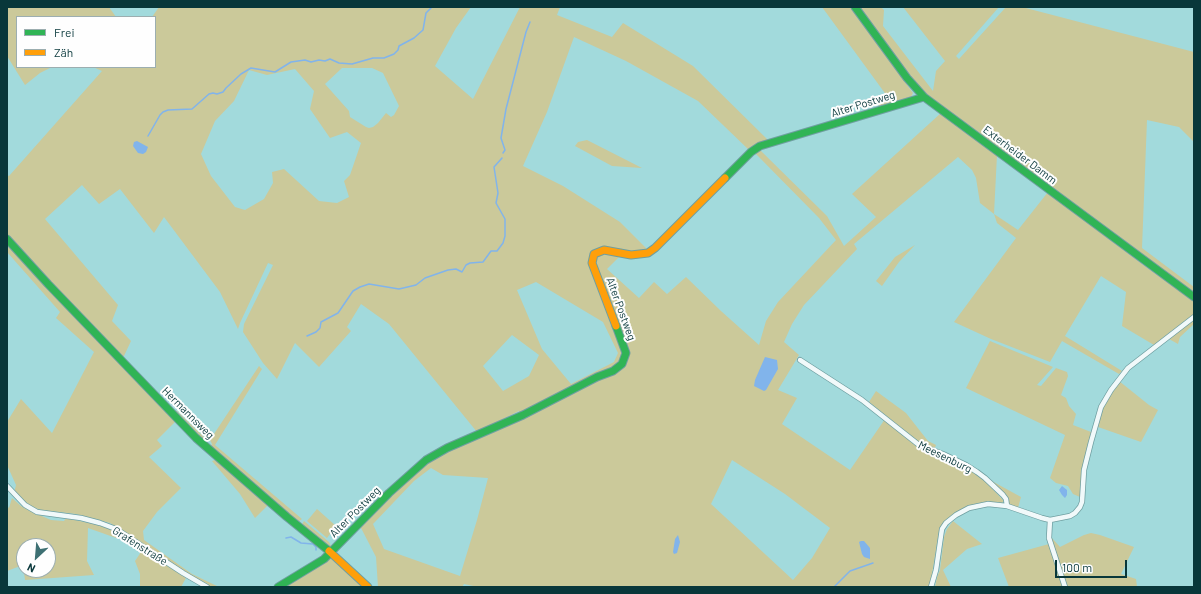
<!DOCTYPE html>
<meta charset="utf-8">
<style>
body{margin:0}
#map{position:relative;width:1201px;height:594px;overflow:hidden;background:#a2dadc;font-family:Barlow,sans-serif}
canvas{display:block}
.frame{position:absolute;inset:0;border:8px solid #08373a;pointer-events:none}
.legend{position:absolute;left:16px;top:16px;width:140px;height:52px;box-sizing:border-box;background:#fefefe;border:1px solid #9caeb0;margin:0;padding:5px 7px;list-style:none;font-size:12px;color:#08373a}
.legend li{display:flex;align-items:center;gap:8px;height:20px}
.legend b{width:20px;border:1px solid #9caeb0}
.north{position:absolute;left:16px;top:538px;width:40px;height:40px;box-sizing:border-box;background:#fefefe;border:1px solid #9caeb0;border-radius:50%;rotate:206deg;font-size:11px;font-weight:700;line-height:16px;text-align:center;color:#08373a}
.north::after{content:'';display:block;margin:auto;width:14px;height:18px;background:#3e7073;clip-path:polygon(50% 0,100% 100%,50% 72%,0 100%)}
.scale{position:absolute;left:1055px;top:560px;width:72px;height:18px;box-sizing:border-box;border:2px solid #08373a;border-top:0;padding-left:5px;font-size:12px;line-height:14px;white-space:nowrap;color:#08373a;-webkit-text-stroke:3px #fefefe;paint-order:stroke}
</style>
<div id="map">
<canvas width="1201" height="594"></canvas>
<div class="frame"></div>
<ul class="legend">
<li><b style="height:5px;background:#30b455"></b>Frei</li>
<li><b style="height:5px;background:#ff9f0a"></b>Zäh</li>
</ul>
<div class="north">N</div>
<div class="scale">100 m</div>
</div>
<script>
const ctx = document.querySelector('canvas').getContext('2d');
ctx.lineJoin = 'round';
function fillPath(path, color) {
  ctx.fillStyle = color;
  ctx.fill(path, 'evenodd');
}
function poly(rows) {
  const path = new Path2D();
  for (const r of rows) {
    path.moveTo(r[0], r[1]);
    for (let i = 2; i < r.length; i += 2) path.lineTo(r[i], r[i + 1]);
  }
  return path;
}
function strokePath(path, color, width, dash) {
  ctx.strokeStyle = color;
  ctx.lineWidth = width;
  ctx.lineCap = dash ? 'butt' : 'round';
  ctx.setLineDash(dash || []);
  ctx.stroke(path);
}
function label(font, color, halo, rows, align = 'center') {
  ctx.font = font + ' Barlow,sans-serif';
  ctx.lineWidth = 4;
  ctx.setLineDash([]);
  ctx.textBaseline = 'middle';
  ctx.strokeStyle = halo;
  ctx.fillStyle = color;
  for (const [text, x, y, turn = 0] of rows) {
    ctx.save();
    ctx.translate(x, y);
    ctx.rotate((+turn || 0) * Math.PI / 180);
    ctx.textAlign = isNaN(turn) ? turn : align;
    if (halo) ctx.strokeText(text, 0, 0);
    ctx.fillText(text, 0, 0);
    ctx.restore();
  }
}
fillPath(poly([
 [7,7,109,7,116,17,17,17,17,67,52,67,40,73,25,85,7,56],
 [159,7,471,7,456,28,435,66,473,99,520,7,560,7,557,15,612,37,623,23,693,66,768,140,749,150,698,101,626,61,574,37,547,112,523,166,563,186,620,222,648,250,631,258,620,256,607,269,639,298,654,282,667,294,686,277,721,311,759,345,766,321,778,302,836,240,819,218,755,153,760,150,827,216,844,246,876,217,852,194,941,113,997,155,994,214,1018,230,1048,192,1142,264,1194,301,1194,314,1154,345,1122,326,1126,292,1101,276,1065,336,1122,371,1119,374,1062,341,1050,362,991,339,954,322,1016,238,997,223,994,214,980,203,976,178,972,170,958,157,854,244,857,249,804,305,792,324,784,342,799,355,778,390,797,398,782,424,850,470,885,419,917,447,968,468,984,480,1004,501,1002,503,986,502,975,504,956,513,944,522,939,531,930,587,478,587,464,584,462,587,378,587,376,557,360,526,386,500,427,462,452,448,520,420,519,411,477,432,389,324,361,304,347,327,351,331,319,367,295,343,277,379,263,363,243,332,244,324,273,265,268,263,240,323,238,329,220,292,164,217,154,233,120,189,99,204,82,185,45,219,118,305,112,321,131,341,124,356,121,357,101,337,99,342,176,421,157,440,162,446,149,457,181,488,157,512,143,531,144,540,192,574,219,587,211,587,196,580,142,543,110,523,76,514,41,510,32,507,14,493,16,485,7,465,7,422,21,399,52,433,94,352,56,318,60,312,7,252,7,175,9,176,102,71,93,67,155,67,155,17,152,17],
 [342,68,372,68,383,73,399,106,394,115,391,117,386,113,378,123,373,127,369,128,366,127,350,117,349,111,325,84],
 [295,69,314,91,310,109,330,138,347,132,361,143,350,175,344,181,349,197,337,203,319,201,284,169,272,172,273,183,264,199,245,210,235,207,211,176,201,154,215,121,234,101,249,70,267,75],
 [536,282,603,322,618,353,614,362,571,384,542,349,517,290],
 [512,335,539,355,529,376,503,391,483,366],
 [732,460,785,494,830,528,812,558,793,580,711,504],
 [431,468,443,475,488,478,477,520,460,576,384,549,373,524,414,481],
 [822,7,850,7,913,93,911,97,879,106,876,99,887,96],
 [858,7,881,7,884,10,883,26,933,91,936,71,945,61,903,7,999,7,956,56,959,59,1006,7,1022,7,1194,52,1194,142,1179,127,1147,120,1142,248,1194,287,1194,294,922,91,908,76],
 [587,140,642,168,612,166,575,146,578,142],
 [915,245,899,262,882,286,876,281,895,257],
 [1194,319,1194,324,1180,337,1178,344,1169,339],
 [990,341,1053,367,1037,385,1041,386,1056,368,1067,372,1068,376,1061,395,1066,398,1069,406,1076,414,1073,425,1091,432,1081,484,1080,497,1073,494,1068,486,1056,483,1050,478,1065,435,966,388],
 [259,366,262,369,215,445,302,519,298,522,210,448,212,444,210,440],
 [1119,381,1149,405,1158,410,1141,442,1098,427,1103,408],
 [876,391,906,413,928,441,936,445,934,450,921,445,869,402],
 [170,409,177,411,206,439,199,439],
 [218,459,269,504,255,518,240,494,212,461],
 [990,480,1021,497,1018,508,1009,505,1007,498],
 [12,498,21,506,30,511,51,520,64,521,66,518,98,525,113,530,120,535,121,537,119,539,88,528,87,561,94,575,25,580,23,565,7,571,7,506,9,508],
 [24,546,48,546,48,570,24,570],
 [317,509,336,526,327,538,307,521],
 [304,521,329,542,332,548,329,549,301,526],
 [953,521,982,544,967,549,943,570,951,587,935,587,937,577,940,570,944,537,947,529],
 [1091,533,1100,535,1134,547,1121,574,1136,579,1137,587,1009,587,998,558,1049,544,1051,537,1060,547,1084,535],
 [144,550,186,578,181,587,140,587,140,574,135,561,141,552],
 [332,557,363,587,281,587,327,558]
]), '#cbc99a');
fillPath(poly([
 [137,141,148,147,146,152,143,154,138,153,133,146,134,142],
 [765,357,777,360,778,369,766,390,764,391,754,386,755,380],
 [1062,486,1067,490,1067,495,1065,498,1062,495,1059,490],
 [678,535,680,542,677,553,674,554,673,552,675,539],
 [861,541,864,541,870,548,870,559,864,557,862,554,859,542]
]), '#81b4eb');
strokePath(poly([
 [148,136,160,115,163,112,168,110,192,109,209,94,213,93,217,94,223,92,226,88,241,74,251,68,275,72,291,62,305,60,311,62,319,60,325,61,330,59,339,63,352,64,373,58,384,58,394,54,398,50,399,46,414,38,423,30,426,13,432,7],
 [503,153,505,150,501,138,506,109,526,32,530,22],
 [307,336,316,332,320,328,321,322,338,313,353,291,360,287,369,284,399,289,416,285,425,278,448,270,456,269,462,272,466,265,470,263,483,262,491,251,497,251,503,243,505,236,505,219,496,203,498,193,494,167,502,158],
 [286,538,291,537,301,543,313,544,316,547,316,550],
 [834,587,850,571,873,563]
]), '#81b4eb', 1.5);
const street = poly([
 [800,360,862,400,919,445,943,454,966,465,977,472,985,478,1003,495,1006,499,1007,506],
 [7,486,25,505,37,512,81,518,100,523,116,529,183,573,207,587],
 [1050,520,1049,538,1065,587],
 [931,587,936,570,942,529,946,523,956,515,969,508,988,504,1007,506,1042,518,1050,520,1070,516,1075,513,1080,507,1082,502,1084,470,1091,442,1101,407,1111,390,1128,368,1194,317]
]);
const fast = poly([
 [855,7,907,78,924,97,1194,297],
 [725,178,751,152,760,146,924,97],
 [7,239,48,284,196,438,287,517,329,551],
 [278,587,324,559,389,493,426,460,447,448,523,415,597,377,613,371,622,364,626,353,616,326]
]);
const slow = poly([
 [616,326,592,263,594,254,604,250,631,255,648,253,655,248,725,178],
 [329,551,368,587]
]);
strokePath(street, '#6f9fa1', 6);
strokePath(fast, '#6f9fa1', 9);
strokePath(slow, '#6f9fa1', 9);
strokePath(street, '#f1f9fa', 4.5);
strokePath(fast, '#30b455', 7);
strokePath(slow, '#ff9f0a', 7);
label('11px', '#08373a', '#fefefe', [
 ["Alter Postweg",863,104,-17],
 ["Exterheider Damm",1020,155,37],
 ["Alter Postweg",621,309,70],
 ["Hermannsweg",188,413,45],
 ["Meesenburg",945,457,26],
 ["Alter Postweg",355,512,-45],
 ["Grafenstraße",140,546,32]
]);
</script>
